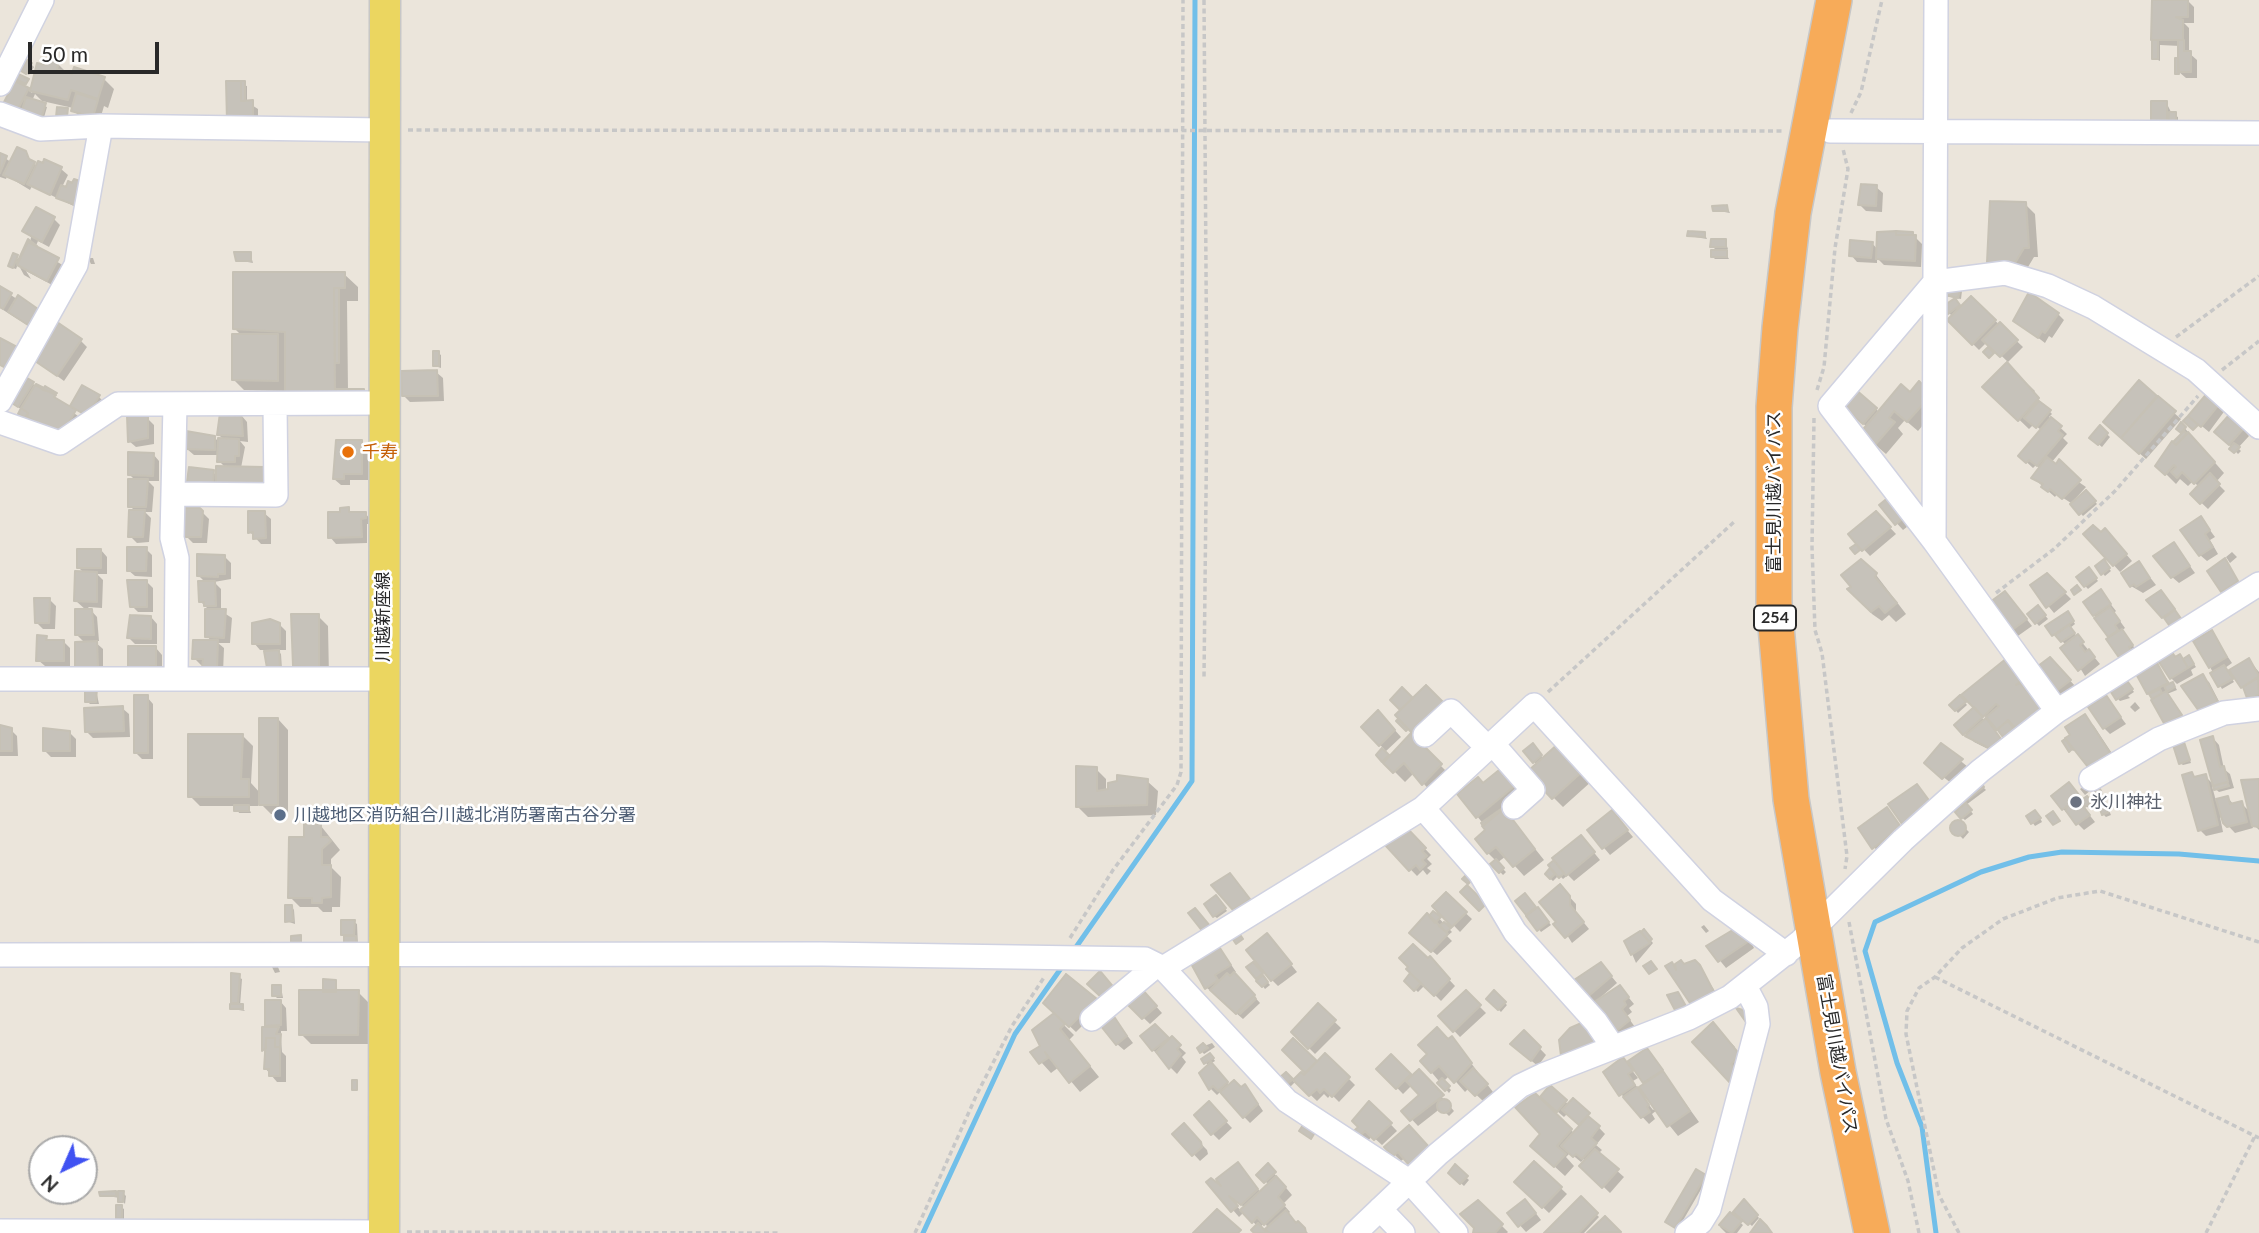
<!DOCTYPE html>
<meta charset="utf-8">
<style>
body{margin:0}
#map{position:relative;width:2259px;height:1233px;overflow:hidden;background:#ebe5db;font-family:Lato,sans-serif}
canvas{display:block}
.north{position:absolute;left:28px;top:1135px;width:70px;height:70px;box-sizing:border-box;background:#fff;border:2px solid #a9a9a9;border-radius:50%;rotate:224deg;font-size:19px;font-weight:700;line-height:28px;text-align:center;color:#292929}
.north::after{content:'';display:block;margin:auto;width:24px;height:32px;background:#4052f2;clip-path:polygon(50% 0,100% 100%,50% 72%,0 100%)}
.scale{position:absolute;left:28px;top:42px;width:131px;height:32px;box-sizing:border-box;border:4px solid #292929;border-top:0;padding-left:9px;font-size:21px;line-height:24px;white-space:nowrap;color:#292929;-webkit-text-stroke:5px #fff;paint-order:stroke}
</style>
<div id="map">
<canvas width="2259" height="1233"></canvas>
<div class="north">N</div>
<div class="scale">50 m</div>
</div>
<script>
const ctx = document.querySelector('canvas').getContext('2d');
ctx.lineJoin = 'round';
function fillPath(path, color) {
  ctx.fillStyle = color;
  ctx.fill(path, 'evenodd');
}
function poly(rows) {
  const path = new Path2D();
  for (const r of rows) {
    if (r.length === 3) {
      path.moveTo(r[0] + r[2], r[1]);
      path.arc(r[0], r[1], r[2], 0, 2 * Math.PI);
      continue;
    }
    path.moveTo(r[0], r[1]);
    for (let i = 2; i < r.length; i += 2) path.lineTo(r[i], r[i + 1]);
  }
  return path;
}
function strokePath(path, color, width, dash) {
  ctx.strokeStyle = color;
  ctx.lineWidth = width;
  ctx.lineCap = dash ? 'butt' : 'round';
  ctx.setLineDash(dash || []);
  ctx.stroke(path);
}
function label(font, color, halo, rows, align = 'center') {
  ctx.font = font + ' Lato,"Noto Sans JP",sans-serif';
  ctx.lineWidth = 5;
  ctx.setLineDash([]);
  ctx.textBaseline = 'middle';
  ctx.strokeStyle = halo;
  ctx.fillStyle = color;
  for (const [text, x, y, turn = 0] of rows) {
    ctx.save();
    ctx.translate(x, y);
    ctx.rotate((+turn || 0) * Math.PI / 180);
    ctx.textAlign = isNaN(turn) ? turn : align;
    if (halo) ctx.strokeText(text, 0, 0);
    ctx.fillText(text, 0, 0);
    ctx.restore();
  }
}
fillPath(poly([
 [2188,1,2194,7,2194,23,2184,23,2189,28,2189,53,2197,60,2197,78,2186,78,2179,72,2180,46,2160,45,2160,61,2154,58,2153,39],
 [31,64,34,67,29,75,25,73],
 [58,64,68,74,104,79,114,89,108,108,104,106,99,123,79,117,73,108,42,101,35,94,32,101,47,107,43,121,12,110,28,89,32,93,38,65,47,67],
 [228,82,247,86,247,102,258,109,258,127],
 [2166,102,2172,114,2178,117,2178,127,2159,131],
 [25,153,37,167,61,169,68,175,62,187,84,211,32,186,30,190,7,176,6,179,0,177,0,155,11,162],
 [1876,187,1883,193,1882,212,1866,211,1860,205],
 [2025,204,2035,214,2038,257,2034,257,2025,272,1999,271,1989,261],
 [1727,207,1730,213,1714,210],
 [54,219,60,225,49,247,38,241,35,248,64,266,54,286,26,271,31,279,24,275,18,264,16,269,13,268,14,256,21,261,30,244,31,237,24,231],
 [1704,233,1707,239,1689,236],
 [1915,237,1922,244,1921,267,1884,265,1877,258,1877,263,1857,262,1851,255,1872,243,1878,250],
 [1725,241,1728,249,1723,249,1729,259,1715,259,1712,256,1718,252,1712,246],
 [250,253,253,263,237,260],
 [88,258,93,258,95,264,91,264],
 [344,274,358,287,358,301,347,301,348,391,366,393,244,390,234,380,242,336,234,328],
 [1945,285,1960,289,1962,291,1961,299,1945,296],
 [0,288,43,316,35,330,0,308],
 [1971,298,2023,347,2008,362,1987,342,1979,350,1949,320,1953,317,1949,313,1958,303,1961,308],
 [2058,314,2064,320,2052,338,2049,336,2045,343,2015,320],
 [81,341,87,347,64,381,34,359],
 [438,353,441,355,441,368,435,366],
 [2007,364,2035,391,2033,394,2052,414,2049,417,2067,434,2063,438,2068,443,2051,463,2086,487,2075,499,2077,501,2086,492,2097,504,2083,516,2071,503,2057,494,2055,497,2040,484,2034,478,2041,469,2036,465,2033,468,2020,456,2042,431,2034,424,2029,429,1985,387],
 [436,372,443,378,444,401,410,402,404,396],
 [2140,383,2181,419,2146,459,2112,429],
 [33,384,85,421,65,442,30,417,29,421,22,417,22,410,9,400],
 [1919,384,1934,412,1918,431,1905,420,1898,428,1903,434,1886,454,1872,442,1867,427,1850,412,1876,409,1879,412,1910,394],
 [2209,394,2226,409,2209,432,2197,422],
 [99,397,105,403,94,421,72,405],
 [241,415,247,422,248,442,240,441,245,447,241,468,263,469,269,475,267,495,194,494,213,472,218,477,226,468,219,461,219,455,194,455,187,449,214,437,220,443,224,440,219,435],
 [147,418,154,425,154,444,136,447,129,441],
 [2182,425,2224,473,2216,482,2225,491,2208,509,2192,494,2199,487,2193,481,2188,486,2180,479,2176,484,2158,466,2173,443,2180,451,2184,434,2178,429],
 [2100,428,2110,437,2102,447,2091,438],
 [2243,429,2249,436,2238,448,2241,451,2238,454,2223,438],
 [361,442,368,448,368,480,350,480,350,485,341,485,334,479,334,460],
 [153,454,159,461,159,481,148,481,154,487,152,512,145,512,151,518,149,542,137,543,130,536,136,512,130,506,135,480,130,475],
 [1881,506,1912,523,1903,530],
 [348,509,353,514,365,513,371,520,372,524,367,524,367,543,336,544,330,537,342,514],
 [200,510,209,519,207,543,193,543,186,536],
 [264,513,271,519,271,544,261,544,250,532],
 [2201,518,2215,537,2210,540,2218,554,2207,561,2200,555],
 [1882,519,1896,534,1870,556,1850,535],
 [2086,534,2111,537,2132,561,2120,572],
 [2174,544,2195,573,2179,583,2172,577],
 [146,549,152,555,152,577,135,576,128,570],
 [101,550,107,557,107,574,97,574,103,580,102,608,88,607,97,617,99,641,94,641,103,649,103,673,77,667,85,643,76,634,86,610,76,601,84,573,79,568],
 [2232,552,2237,557,2230,563,2226,557],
 [225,557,231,563,231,579,214,582,221,589,221,611,232,618,230,643,218,643,224,648,223,673,201,665,194,658,212,642,207,636,210,611,200,601,206,583,199,576],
 [2225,561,2243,588,2229,598,2209,571],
 [2103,562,2111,571,2105,576,2097,567],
 [2139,563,2156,585,2143,593,2131,586],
 [1870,567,1906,614,1896,622,1889,615,1882,621,1872,614,1850,589],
 [2091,572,2098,581,2088,589,2078,578],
 [2047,575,2071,599,2054,613,2032,586],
 [146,581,153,588,153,612,138,612,132,606],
 [2101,592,2116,611,2114,613,2125,628,2121,631,2138,652,2121,658,2086,602],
 [2011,599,2032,626,2015,638,2009,632],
 [50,600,56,606,55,629,43,629,36,622],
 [2040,609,2048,619,2039,626,2029,614],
 [318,616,328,626,329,677,305,675,295,665],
 [2070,616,2075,624,2070,628,2100,664,2085,676,2066,645,2048,627],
 [151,617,157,624,157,644,135,644,129,638],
 [279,624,286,631,286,650,277,650,281,654,282,670,269,667,268,650,260,650,254,643],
 [2211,632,2232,663,2225,668,2234,682,2222,689,2210,667],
 [46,637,50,642,64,642,70,648,70,667,45,666,38,660],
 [156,648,162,655,162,672,137,675],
 [2170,652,2184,661,2189,657,2196,667,2191,670,2193,675,2177,684,2171,678],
 [2050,659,2076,687,2062,697,2056,691],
 [2007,660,2033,689,2028,693,2035,702,2015,732,1995,725,1992,727,2006,746,1998,754,1974,742,1957,725,1976,707],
 [1978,710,1987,718,1985,721,1976,712],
 [2249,660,2259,672,2259,698,2252,702,2242,687],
 [2156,663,2171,685,2173,683,2177,690,2167,694,2187,722,2166,724,2138,673],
 [2202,676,2209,682,2224,711,2183,687],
 [2127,682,2134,692,2128,696,2130,698,2120,701,2118,699],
 [96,690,99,704,90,704,87,701],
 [147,697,153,704,153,759,142,759,136,753],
 [1960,697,1967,705,1958,713,1951,705],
 [2106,697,2126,724,2110,734,2104,728],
 [2135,702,2140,708,2135,712,2130,707],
 [122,708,129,714,130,737,93,738,86,731],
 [2084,716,2094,726,2121,767,2090,769,2075,751,2070,750,2065,742],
 [278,719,288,730,288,814,271,814,258,801,258,806,248,806,251,813,239,813,236,806,200,806,190,796,243,736,253,746,251,783,261,794],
 [1385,719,1401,737,1384,753,1390,758,1411,736,1450,775,1433,794,1414,773,1405,782,1378,755,1384,749,1363,727],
 [0,730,11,730,17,736,18,756,0,756],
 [69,732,76,739,76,757,51,757,45,751],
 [2213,738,2219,745,2224,769,2230,774,2234,788,2219,792,2212,786,2216,801,2228,798,2234,805,2241,803,2251,813,2259,780,2259,830,2251,822,2253,828,2235,833,2220,817,2223,832,2206,836,2200,830,2192,774,2196,778,2205,776,2214,785],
 [1560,744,1593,780,1563,807,1553,797,1537,765,1526,752,1532,746,1544,759],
 [2184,744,2191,763,2183,765,2180,763],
 [1941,745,1968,767,1951,783,1933,769],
 [1096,769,1106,779,1106,791,1147,781,1158,791,1156,815,1088,817,1078,807],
 [1504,769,1527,794,1505,811,1544,860,1524,876,1506,856,1497,863,1506,872,1503,875,1493,864,1496,861,1488,853,1488,830,1477,816,1483,785],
 [2088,784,2092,789,2085,795,2080,789],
 [1982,786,1986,790,1966,805,1973,814,1965,820,1951,809],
 [2099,788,2111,815,2106,817,2103,814],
 [2075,791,2083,801,2087,798,2093,805,2089,808,2080,803,2095,822,2084,830,2063,809],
 [1886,810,1906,834,1880,854,1874,847],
 [2038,814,2042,822,2035,826,2028,816],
 [1618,819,1633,837,1610,855,1589,830],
 [1958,821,1969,832,1963,839,1951,826],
 [321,826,340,850,331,859,331,867,341,877,340,907,332,907,332,912,323,912,318,907,300,907,290,897,306,838],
 [1406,829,1431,855,1427,859,1432,864,1427,868,1431,871,1427,875,1423,870,1417,876,1388,846],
 [1587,844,1600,860,1574,881,1568,875,1563,879,1559,875,1553,881,1546,875,1556,860],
 [1236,881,1255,906,1241,916,1214,886],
 [1566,893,1576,904,1576,913,1589,929,1572,943,1559,922],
 [1446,895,1472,919,1460,932,1435,906],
 [1528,898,1551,925,1541,932,1518,902],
 [1219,900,1227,911,1217,918,1214,916],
 [292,907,294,910,295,924,286,921],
 [1434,913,1452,932,1447,936,1452,941,1437,955,1418,939],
 [354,922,357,924,358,946,342,934],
 [1704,925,1709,931,1706,933,1701,927],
 [1643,932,1653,943,1636,963,1627,942],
 [1747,934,1754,948,1726,968,1709,947],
 [1273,942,1297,972,1278,986,1272,980],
 [1222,951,1236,972,1233,973,1260,1003,1243,1019,1207,988],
 [1430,959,1455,986,1441,1001,1425,985,1418,992,1406,981],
 [1252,964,1270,985,1265,989,1249,967],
 [1672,964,1679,971,1685,966,1699,966,1720,999,1699,1011],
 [272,967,278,967,280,972,275,973],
 [1607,971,1617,983,1601,997,1602,999,1620,987,1634,1004,1629,1008,1632,1012,1627,1016,1635,1027,1623,1037,1574,983],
 [233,975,242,979,240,1006,245,1011,232,1009],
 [1066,976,1102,1006,1076,1032,1061,1018,1059,1020,1074,1035,1069,1040,1099,1077,1080,1092,1059,1067,1051,1073,1032,1052,1038,1047,1046,1052,1034,1031,1057,1014],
 [335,981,338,992,358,992,368,1002,368,1044,311,1044,301,1034,325,992],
 [281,987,283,998,277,998,274,995],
 [1466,993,1486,1013,1460,1037,1440,1016],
 [1494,993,1507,1005,1501,1012,1488,999],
 [1146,995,1162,1013,1150,1024,1126,1001],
 [280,1001,286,1008,287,1031,281,1031,281,1037,282,1052,286,1056,286,1082,277,1082,265,1068,264,1047,270,1028,267,1025],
 [1318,1006,1341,1028,1315,1054,1293,1032],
 [1113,1017,1133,1043,1124,1050,1117,1044],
 [1713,1024,1735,1047,1732,1049,1745,1062,1740,1090],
 [1524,1032,1546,1055,1538,1066,1518,1050],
 [1168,1037,1186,1053,1182,1057,1186,1062,1177,1074,1153,1050],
 [1452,1038,1493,1092,1483,1101,1469,1088,1465,1092,1450,1075,1443,1082,1451,1090,1449,1093,1422,1061],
 [1293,1041,1317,1064,1325,1055,1355,1085,1339,1102,1331,1094,1328,1098,1324,1094,1317,1101,1296,1081,1290,1087,1282,1078,1286,1074,1294,1082,1301,1074,1312,1077,1284,1050],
 [1212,1043,1215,1047,1204,1054,1199,1048],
 [1647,1050,1699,1122,1678,1136,1657,1110,1652,1114,1655,1119,1649,1124,1621,1094,1623,1059,1638,1078,1633,1081,1639,1090,1647,1084,1631,1061],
 [1643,1090,1656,1108,1653,1110,1639,1092],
 [1391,1057,1412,1078,1419,1071,1454,1111,1449,1116,1441,1108,1418,1126,1404,1111,1421,1095,1412,1085,1403,1094,1379,1069],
 [1213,1058,1215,1061,1210,1064,1230,1086,1251,1093,1263,1111,1250,1123,1220,1092,1217,1095,1211,1089,1201,1073,1209,1066,1206,1063],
 [1550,1088,1569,1105,1573,1100,1605,1134,1596,1145,1602,1150,1598,1154,1624,1177,1610,1193,1582,1166,1586,1161,1584,1159,1581,1162,1570,1153,1566,1157,1574,1166,1565,1176,1542,1155,1540,1100],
 [1544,1100,1564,1117,1568,1113,1582,1126,1575,1134,1542,1102],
 [1372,1105,1397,1131,1382,1145,1372,1136,1368,1141,1357,1131],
 [1215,1110,1232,1128,1219,1140,1212,1133],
 [1184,1126,1207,1150,1208,1154,1200,1161,1175,1134],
 [1409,1127,1434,1155,1417,1170,1405,1158,1401,1161,1387,1147],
 [1534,1163,1567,1194,1549,1213,1516,1182],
 [1268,1166,1292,1195,1283,1204,1290,1212,1288,1214,1308,1233,1271,1233,1265,1223,1260,1227,1265,1233,1256,1233,1257,1226,1244,1212,1239,1217,1209,1182,1227,1193,1244,1171,1261,1193,1269,1185,1259,1175],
 [1231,1196,1245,1208,1241,1211,1230,1198],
 [1455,1167,1469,1180,1464,1186,1450,1173],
 [1704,1176,1707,1179,1678,1229,1670,1225],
 [115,1193,120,1198,123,1193,126,1196,125,1204,120,1198,101,1195],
 [1581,1199,1599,1217,1584,1233,1547,1233],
 [1478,1202,1508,1232,1507,1233,1478,1233,1463,1215],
 [1744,1202,1759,1218,1752,1226,1734,1210],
 [121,1207,124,1209,124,1220,118,1218],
 [1531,1207,1541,1220,1526,1232,1509,1213],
 [1730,1214,1743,1225,1737,1233,1726,1233,1720,1227]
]), '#0003');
strokePath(poly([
 [1074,950,1192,781,1195,0],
 [923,1233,1015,1034,1064,964],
 [1936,1233,1922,1127,1897,1063,1865,951,1875,922,1981,872,2029,857,2062,852,2179,854,2259,861]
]), '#71bfe9', 5);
const building = poly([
 [2152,0,2188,0,2188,17,2176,17,2183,20,2183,40,2151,40,2152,0],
 [2152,40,2158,40,2158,59,2152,59,2152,40],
 [2178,40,2184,40,2184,51,2191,51,2191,72,2178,72,2178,40],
 [2175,58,2178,58,2179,74,2175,74,2175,58],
 [48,59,59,62,57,69,72,74,74,67,105,77,98,99,71,90,68,100,30,91,37,63,46,65,48,59],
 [27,60,32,63,26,74,21,71,27,60],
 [18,74,29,79,26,84,15,79,18,74],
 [15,81,29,88,17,111,3,104,15,81],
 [226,81,241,81,241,101,253,100,253,121,227,121,226,81],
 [241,81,245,81,245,101,241,101,241,81],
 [76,93,98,100,93,117,71,111,76,93],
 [26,97,46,103,41,119,21,113,26,97],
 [2151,101,2167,101,2167,125,2151,125,2151,101],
 [57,107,68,108,67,117,56,117,57,107],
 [2169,112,2176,112,2176,125,2168,125,2169,112],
 [17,147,26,151,29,159,35,162,24,184,3,175,17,147],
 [0,153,7,156,0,173,0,153],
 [44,159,62,167,50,195,27,184,38,161,43,163,44,159],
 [74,179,86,183,78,206,56,198,61,185,66,187,68,181,72,183,74,179],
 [1861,184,1877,185,1876,206,1858,205,1861,184],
 [1990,201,2026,202,2029,248,2024,248,2015,263,1987,262,1990,201],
 [1727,205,1728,211,1713,211,1712,206,1727,205],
 [36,207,55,217,42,242,22,231,36,207],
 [1688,231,1705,232,1705,237,1687,236,1688,231],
 [1896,231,1913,232,1913,235,1896,235,1896,231],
 [1896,231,1896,235,1916,235,1915,261,1876,259,1877,232,1896,231],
 [28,239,37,246,28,242,17,263,28,239],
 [1711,239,1726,239,1726,247,1710,247,1711,239],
 [1850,240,1873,242,1871,258,1849,256,1850,240],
 [28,242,59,258,47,281,17,265,28,242],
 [1711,250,1727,250,1727,257,1711,257,1711,250],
 [234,252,251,252,251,261,236,261,234,252],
 [13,253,18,255,13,268,8,266,13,253],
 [233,272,345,272,345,288,334,288,335,394,285,394,285,332,233,329,233,272],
 [0,286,12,293,3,309,0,307,0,286],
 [1961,287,1958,298,1941,294,1961,287],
 [334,288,339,288,339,363,335,363,334,288],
 [2029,292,2059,313,2045,333,2042,331,2038,338,2013,321,2029,292],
 [18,295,38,309,28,325,8,312,18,295],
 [1971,296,1996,320,1972,345,1947,320,1971,296],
 [1955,298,1960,305,1948,314,1942,307,1955,298],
 [57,322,82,339,57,376,32,359,57,322],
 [2000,322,2018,340,2000,357,1982,340,2000,322],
 [232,334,278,334,278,381,232,380,232,334],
 [0,338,17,347,6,368,0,365,0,338],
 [1988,347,1994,353,1989,358,1983,352,1988,347],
 [433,351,439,351,439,366,433,366,433,351],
 [2007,362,2039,398,2018,421,1982,387,2007,362],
 [437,370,438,396,402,396,401,371,437,370],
 [22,375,34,382,18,407,7,400,22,375],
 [2139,380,2157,396,2121,438,2103,422,2139,380],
 [1919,381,1924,386,1925,402,1907,422,1894,411,1889,418,1895,422,1875,445,1860,433,1901,384,1910,392,1919,381],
 [36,384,44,388,45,386,57,393,43,390,36,384],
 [35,385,56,395,54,397,76,410,68,424,54,433,26,416,28,413,21,408,35,385],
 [82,385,100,395,87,416,70,406,82,385],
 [336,389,364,389,364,398,336,398,336,389],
 [1855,389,1877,408,1863,424,1841,406,1855,389],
 [2209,391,2221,402,2201,427,2188,416,2209,391],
 [2158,396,2176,411,2139,454,2121,438,2158,396],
 [2039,401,2051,410,2036,428,2024,418,2039,401],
 [21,408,28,413,27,420,18,414,21,408],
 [220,413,241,413,243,436,217,435,220,413],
 [2229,415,2244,428,2229,445,2214,432,2229,415],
 [127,416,148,416,148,438,128,442,127,416],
 [2188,416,2198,425,2193,430,2183,421,2188,416],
 [2051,417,2062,426,2058,431,2063,435,2037,466,2029,460,2026,463,2018,456,2051,417],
 [2181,422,2186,427,2181,433,2176,429,2181,422],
 [2100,425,2108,433,2098,445,2089,438,2100,425],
 [186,431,215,436,215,450,185,449,186,431],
 [2184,431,2187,434,2176,445,2173,442,2184,431],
 [2188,432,2215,462,2194,484,2182,472,2177,478,2171,472,2176,467,2174,465,2165,475,2155,466,2172,441,2176,445,2188,432],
 [218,438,239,439,239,456,235,456,235,462,217,462,218,438],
 [336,440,362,440,362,474,344,474,344,479,333,479,336,440],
 [2234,443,2240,447,2234,453,2229,449,2234,443],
 [128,452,154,453,153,476,128,475,128,452],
 [2047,457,2056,464,2059,459,2081,480,2062,499,2050,489,2048,492,2041,487,2043,484,2031,478,2047,457],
 [216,466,264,467,263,484,216,488,216,466],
 [189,467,214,470,213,487,186,489,189,467],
 [2210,473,2220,484,2200,504,2190,494,2210,473],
 [128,479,148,479,146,507,128,507,128,479],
 [2086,490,2096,501,2079,515,2070,504,2086,490],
 [1890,496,1907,515,1895,525,1879,505,1890,496],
 [349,507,349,512,366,512,366,518,361,519,362,537,328,538,328,512,340,512,340,508,349,507],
 [184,508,200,508,203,511,201,537,184,537,181,519,184,519,184,508],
 [129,510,145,510,143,537,128,537,129,510],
 [248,511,265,511,266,538,253,539,253,532,248,533,248,511],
 [1876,511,1891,527,1862,551,1848,534,1876,511],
 [2201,516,2210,530,2205,534,2213,547,2199,556,2180,530,2201,516],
 [2093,525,2101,532,2105,528,2127,554,2113,566,2083,534,2093,525],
 [2174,542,2190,566,2171,578,2153,556,2174,542],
 [1856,544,1860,550,1855,554,1850,548,1856,544],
 [127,547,147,547,146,571,127,571,127,547],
 [77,549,101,549,101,568,77,568,77,549],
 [197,554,225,555,225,574,218,574,218,577,197,576,197,554],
 [2225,558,2238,581,2221,592,2207,571,2225,558],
 [1861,559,1877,573,1875,577,1897,603,1885,613,1879,606,1871,612,1847,589,1851,587,1841,575,1861,559],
 [2104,559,2110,568,2101,575,2095,566,2104,559],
 [2139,561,2150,578,2136,587,2134,584,2130,587,2121,573,2139,561],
 [2089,567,2097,578,2084,587,2076,577,2089,567],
 [75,571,97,572,97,602,74,601,75,571],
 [2047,573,2066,592,2046,608,2030,585,2047,573],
 [127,580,147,580,147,607,130,607,127,580],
 [198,581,215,581,216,606,204,606,204,602,199,602,198,581],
 [2077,585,2081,590,2074,595,2071,590,2077,585],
 [2101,589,2111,604,2093,616,2083,602,2101,589],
 [2161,590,2175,609,2162,618,2146,600,2161,590],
 [2005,591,2027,619,2008,633,1986,605,2005,591],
 [34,598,50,598,49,623,35,623,34,598],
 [2038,605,2046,615,2035,624,2027,614,2038,605],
 [2110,607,2120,621,2115,625,2118,630,2108,637,2094,618,2110,607],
 [75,609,92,609,94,635,75,635,75,609],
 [205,609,226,609,224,638,205,637,205,609],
 [2175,610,2182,620,2171,628,2164,618,2175,610],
 [2068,611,2074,621,2052,636,2045,626,2068,611],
 [291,614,319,614,319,668,293,666,291,614],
 [130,615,151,616,151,639,127,638,130,615],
 [270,619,280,623,280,644,252,644,252,623,270,619],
 [2069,625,2075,633,2061,642,2055,635,2069,625],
 [2122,629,2133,645,2129,647,2132,651,2120,659,2106,639,2122,629],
 [2212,630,2227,657,2209,668,2193,641,2212,630],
 [2078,634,2084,642,2080,645,2085,652,2089,649,2095,657,2078,671,2060,648,2078,634],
 [37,635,47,636,46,640,64,640,64,661,36,661,37,635],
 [193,640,218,640,217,668,202,668,203,659,192,659,193,640],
 [97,641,98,667,75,668,75,642,97,641],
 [128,646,156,646,156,666,150,666,150,669,128,669,128,646],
 [279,650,280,668,267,668,264,651,279,650],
 [2171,650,2175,657,2180,654,2188,668,2170,679,2157,659,2171,650],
 [2189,655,2194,664,2188,668,2183,659,2189,655],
 [2050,657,2071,680,2055,692,2034,669,2050,657],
 [2007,658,2024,678,2016,685,2020,683,2035,700,2038,697,2046,707,2018,731,2008,720,1997,730,1986,717,1999,706,1996,704,1983,717,1961,695,2007,658],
 [2249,658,2259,676,2241,688,2229,670,2249,658],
 [2156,661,2168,683,2147,694,2135,672,2156,661],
 [2224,665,2233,679,2218,687,2210,673,2224,665],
 [2203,674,2219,704,2201,714,2181,686,2203,674],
 [2125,678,2133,689,2116,700,2109,689,2125,678],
 [2258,678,2259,694,2248,701,2243,687,2258,678],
 [2173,682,2175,687,2167,692,2164,686,2173,682],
 [1426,685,1443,702,1412,733,1395,715,1426,685],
 [1402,687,1413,698,1400,710,1390,700,1402,687],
 [85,688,97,688,96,702,85,702,85,688],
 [2160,689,2162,693,2152,699,2149,694,2160,689],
 [2166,691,2182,715,2165,725,2151,700,2166,691],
 [134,695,148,695,148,753,134,753,134,695],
 [1960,695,1966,702,1955,711,1949,705,1960,695],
 [2106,695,2121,717,2103,729,2088,707,2106,695],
 [123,706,124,731,85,732,84,708,123,706],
 [1974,707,1983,717,1963,735,1954,725,1974,707],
 [1378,710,1395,730,1379,746,1361,727,1378,710],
 [2085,714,2112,756,2091,771,2065,738,2070,735,2065,727,2085,714],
 [259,718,278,718,278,805,259,805,259,718],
 [1986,718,2001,739,1991,749,1965,736,1986,718],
 [1398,719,1408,729,1406,731,1396,721,1398,719],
 [2008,721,2016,732,2005,740,1997,729,2008,721],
 [0,725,12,728,12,751,0,751,0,725],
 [43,728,70,731,70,751,43,751,43,728],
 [1411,733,1442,764,1422,785,1404,763,1393,773,1383,763,1411,733],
 [188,734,243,734,241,779,249,779,249,797,188,797,188,734],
 [2213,736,2220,767,2224,766,2228,782,2213,786,2200,740,2213,736],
 [2065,739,2072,749,2069,752,2062,741,2065,739],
 [1560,742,1585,769,1552,799,1527,772,1560,742],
 [2184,742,2190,760,2179,764,2173,745,2184,742],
 [1533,743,1542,755,1533,763,1523,751,1533,743],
 [1941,743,1963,759,1942,779,1924,763,1941,743],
 [1382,748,1389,755,1382,762,1376,755,1382,748],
 [1076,766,1097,767,1097,791,1108,789,1108,783,1117,781,1117,775,1148,779,1147,805,1076,807,1076,766],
 [1504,766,1518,783,1476,818,1457,794,1478,777,1483,783,1504,766],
 [2192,772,2194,777,2206,774,2218,825,2198,831,2182,775,2192,772],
 [2259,779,2259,827,2252,826,2241,780,2259,779],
 [2069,782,2080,796,2075,800,2079,801,2090,815,2076,825,2066,811,2067,806,2062,810,2051,796,2069,782],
 [2227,782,2229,786,2214,790,2213,786,2227,782],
 [1917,784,1931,803,1911,821,1902,824,1888,804,1917,784],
 [1982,784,1984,787,1952,812,1949,809,1982,784],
 [2099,786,2109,812,2102,815,2092,788,2099,786],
 [2087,796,2092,802,2085,807,2080,801,2087,796],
 [2228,796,2230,804,2242,801,2247,822,2227,827,2223,823,2216,799,2228,796],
 [1966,803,1972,810,1961,819,1955,812,1966,803],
 [234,805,249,805,249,811,234,811,234,805],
 [1887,807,1901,827,1872,849,1858,828,1887,807],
 [1504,808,1535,849,1513,867,1496,847,1487,854,1475,839,1485,830,1482,826,1504,808],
 [1501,809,1502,810,1483,826,1481,823,1501,809],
 [1612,810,1628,830,1602,849,1587,830,1612,810],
 [2035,810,2041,818,2031,824,2026,816,2035,810],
 [2053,811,2060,821,2053,825,2046,816,2053,811],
 [1958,828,8],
 [304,824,321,824,321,837,328,837,331,841,322,849,322,865,331,865,331,897,322,898,322,903,312,903,312,898,288,898,289,837,304,837,304,824],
 [1406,827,1426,848,1422,851,1427,856,1422,860,1426,864,1420,870,1416,865,1409,871,1386,846,1406,827],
 [1581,835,1595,852,1566,876,1552,858,1581,835],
 [1496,859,1504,868,1499,873,1490,864,1496,859],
 [1554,860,1564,873,1559,878,1548,865,1554,860],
 [1550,868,1555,874,1550,879,1545,874,1550,868],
 [1230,873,1250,899,1233,910,1211,885,1230,873],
 [1468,873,1474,878,1468,884,1462,879,1468,873],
 [1560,884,1570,896,1570,905,1584,922,1565,938,1553,924,1556,922,1539,902,1560,884],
 [1467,885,1486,904,1479,911,1460,892,1467,885],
 [1446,892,1467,912,1452,927,1432,906,1446,892],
 [1525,893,1536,907,1526,915,1515,901,1525,893],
 [1216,895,1226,908,1213,917,1204,904,1216,895],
 [285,905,292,905,293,921,285,922,285,905],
 [1538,907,1549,922,1537,931,1526,916,1538,907],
 [1195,908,1210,926,1203,932,1188,913,1195,908],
 [1433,911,1441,917,1435,923,1429,916,1433,911],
 [1427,913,1448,934,1431,952,1409,933,1427,913],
 [341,920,355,920,354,935,341,935,341,920],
 [1444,922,1451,928,1446,932,1439,926,1444,922],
 [1741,925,1749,941,1718,962,1706,946,1741,925],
 [1644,929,1652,939,1649,942,1641,932,1644,929],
 [1237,930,1243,939,1236,944,1230,935,1237,930],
 [1640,931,1650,943,1631,955,1624,941,1640,931],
 [1267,933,1292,964,1271,981,1246,950,1267,933],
 [301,935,301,942,291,942,291,936,301,935],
 [344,936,356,936,356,944,344,944,344,936],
 [1216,942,1231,965,1215,975,1218,980,1205,989,1189,960,1216,942],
 [1413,944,1428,958,1430,956,1450,979,1434,996,1406,969,1408,967,1399,958,1413,944],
 [1681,960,1684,964,1695,960,1700,965,1714,992,1692,1006,1665,966,1672,962,1676,970,1675,964,1681,960],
 [1651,961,1657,969,1649,974,1643,966,1651,961],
 [1253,962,1263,973,1256,979,1246,967,1253,962],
 [1601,962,1612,976,1585,999,1571,982,1601,962],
 [1100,971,1115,989,1107,997,1104,994,1101,997,1087,984,1100,971],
 [1234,972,1255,995,1236,1014,1210,990,1227,973,1230,976,1234,972],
 [231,973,240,974,238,1003,231,1003,231,973],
 [1410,973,1421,983,1414,991,1404,981,1410,973],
 [1066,974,1097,999,1069,1027,1043,1003,1066,974],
 [1263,975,1268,982,1262,987,1256,981,1263,975],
 [323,979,336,980,336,992,323,992,323,979],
 [272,985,281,985,281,996,272,996,272,985],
 [1620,985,1629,997,1624,1001,1626,1005,1622,1009,1630,1020,1615,1032,1591,1004,1620,985],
 [1140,987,1157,1006,1142,1019,1124,1001,1140,987],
 [299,990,359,990,358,1035,299,1035,299,990],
 [1466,990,1481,1005,1453,1032,1438,1016,1466,990],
 [1494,990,1506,1002,1498,1010,1486,999,1494,990],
 [1678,992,1687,1008,1676,1012,1667,995,1678,992],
 [1254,996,1256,999,1240,1014,1238,1011,1254,996],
 [265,1000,281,1000,281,1025,265,1026,265,1000],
 [1318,1003,1336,1020,1308,1049,1291,1032,1318,1003],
 [230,1004,243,1004,243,1009,230,1009,230,1004],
 [1736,1008,1743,1010,1751,1023,1748,1025,1736,1008],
 [1054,1013,1065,1024,1060,1029,1090,1066,1069,1083,1045,1052,1048,1058,1039,1064,1030,1052,1040,1046,1032,1030,1054,1013],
 [1113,1015,1127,1036,1116,1045,1100,1025,1113,1015],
 [1586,1021,1596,1043,1561,1056,1559,1040,1570,1028,1586,1021],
 [1713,1022,1740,1055,1731,1064,1737,1071,1733,1086,1692,1042,1713,1022],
 [1155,1024,1169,1038,1152,1051,1140,1036,1155,1024],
 [262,1027,279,1027,276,1034,281,1034,280,1047,275,1047,275,1038,266,1038,266,1048,262,1051,262,1027],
 [1437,1027,1448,1039,1452,1036,1472,1063,1454,1083,1439,1066,1431,1073,1420,1061,1427,1054,1418,1045,1437,1027],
 [1524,1030,1541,1047,1531,1061,1510,1044,1524,1030],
 [1172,1036,1181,1045,1177,1049,1181,1054,1169,1069,1156,1052,1172,1036],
 [266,1038,275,1038,275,1047,280,1047,280,1076,269,1076,269,1069,264,1069,266,1038],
 [1293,1038,1317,1061,1305,1073,1282,1050,1293,1038],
 [1203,1043,1208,1048,1200,1053,1197,1048,1203,1043],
 [1647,1048,1663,1070,1643,1083,1628,1061,1647,1048],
 [1210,1053,1214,1058,1204,1064,1201,1059,1210,1053],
 [1325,1053,1350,1077,1332,1097,1324,1089,1320,1093,1317,1089,1309,1096,1293,1080,1301,1072,1304,1075,1325,1053],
 [1391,1054,1411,1074,1396,1089,1376,1069,1391,1054],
 [1623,1057,1633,1071,1628,1074,1635,1085,1619,1096,1603,1072,1623,1057],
 [1211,1062,1228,1082,1218,1091,1213,1086,1209,1090,1199,1073,1211,1062],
 [1473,1068,1488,1084,1475,1096,1460,1081,1473,1068],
 [1419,1069,1444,1095,1410,1121,1401,1111,1419,1095,1406,1081,1419,1069],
 [1663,1071,1690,1111,1667,1127,1639,1087,1663,1071],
 [1286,1072,1293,1079,1286,1085,1279,1078,1286,1072],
 [1442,1078,1450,1086,1445,1091,1437,1083,1442,1078],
 [352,1080,357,1080,357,1090,352,1090,352,1080],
 [1234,1080,1241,1087,1245,1084,1258,1104,1243,1118,1220,1092,1234,1080],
 [1550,1085,1567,1100,1557,1112,1540,1097,1550,1085],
 [1637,1087,1649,1105,1647,1107,1650,1112,1641,1118,1623,1097,1637,1087],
 [1535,1093,1572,1129,1557,1146,1566,1154,1554,1167,1530,1146,1540,1134,1515,1107,1535,1093],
 [1573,1098,1590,1113,1579,1125,1562,1110,1573,1098],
 [1444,1106,7],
 [1209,1101,1227,1121,1211,1135,1194,1115,1209,1101],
 [1369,1101,1392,1123,1374,1140,1365,1131,1360,1136,1354,1131,1358,1127,1352,1121,1369,1101],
 [1588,1116,1600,1126,1591,1138,1597,1143,1582,1159,1576,1154,1573,1157,1561,1146,1588,1116],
 [1305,1122,1317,1129,1311,1139,1299,1131,1305,1122],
 [1184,1123,1201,1142,1202,1147,1192,1156,1172,1134,1184,1123],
 [1409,1125,1429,1147,1409,1165,1398,1152,1393,1156,1384,1147,1409,1125],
 [1595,1149,1619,1169,1602,1188,1579,1166,1595,1149],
 [1534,1161,1562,1187,1542,1208,1514,1182,1534,1161],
 [1238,1162,1258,1189,1241,1205,1229,1196,1238,1206,1231,1212,1206,1182,1211,1178,1221,1186,1216,1179,1238,1162],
 [1268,1163,1276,1172,1264,1183,1256,1175,1268,1163],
 [1455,1164,1468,1176,1460,1184,1448,1173,1455,1164],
 [1696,1169,1706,1175,1675,1228,1665,1222,1696,1169],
 [1276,1176,1286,1187,1278,1197,1285,1205,1264,1225,1257,1217,1252,1223,1240,1210,1276,1176],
 [116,1191,116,1196,100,1196,99,1192,116,1191],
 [118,1191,124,1191,123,1202,118,1202,118,1191],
 [1581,1196,1598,1213,1579,1233,1544,1233,1581,1196],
 [1525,1199,1536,1213,1518,1227,1507,1213,1525,1199],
 [1744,1199,1758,1215,1748,1225,1733,1212,1744,1199],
 [1478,1200,1503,1224,1495,1233,1473,1233,1474,1228,1460,1214,1478,1200],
 [116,1205,122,1205,122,1218,116,1219,116,1205],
 [1217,1209,1241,1230,1238,1233,1193,1233,1217,1209],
 [1286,1210,1296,1223,1298,1221,1305,1228,1306,1233,1269,1233,1265,1229,1286,1210],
 [1730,1212,1742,1221,1732,1233,1719,1225,1730,1212],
 [1605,1216,1621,1232,1587,1233,1605,1216],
 [1760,1219,1767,1226,1772,1233,1750,1233,1760,1219],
 [1258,1223,1267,1233,1254,1233,1251,1230,1258,1223]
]);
fillPath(building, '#c6c2ba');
strokePath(building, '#c6c1b5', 2);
const minor = poly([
 [1936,0,1934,541,2057,711],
 [0,84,42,0],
 [0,114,40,129,101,126,384,130],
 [1830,131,2259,133],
 [0,401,76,265,101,126],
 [175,405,172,538,177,558,176,679],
 [0,422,60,443,118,404,384,403],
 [173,494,276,495,275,404],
 [1934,541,1830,406,1935,282,2005,273,2048,286,2093,307,2196,370,2259,427],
 [0,679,383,679],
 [1425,735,1451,711,1487,747],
 [1492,743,1533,790,1514,807],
 [2091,779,2159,739,2224,713,2259,709],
 [1423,808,1480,873,1515,932,1596,1022,1613,1047],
 [0,955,822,954,1145,959,1163,968,1287,1101,1409,1181,1456,1233],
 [1163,968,1423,808,1534,705,1712,900,1786,954],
 [1092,1019,1157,965],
 [1380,1209,1403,1233],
 [0,1231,384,1232],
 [1355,1233,1438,1154,1520,1086,1543,1075,1689,1018,1730,997,1801,941,1903,840,1980,771,2057,711,2259,584],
 [1687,1233,1701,1222,1709,1209,1758,1024,1756,1007,1745,986]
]);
const major = poly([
 [384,1233,385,0]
]);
const highway = poly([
 [1834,0,1793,213,1780,328,1774,407,1774,603,1791,799,1838,1072,1872,1233]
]);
strokePath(minor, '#d0d2e1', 26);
strokePath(major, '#c7c7c7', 33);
strokePath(highway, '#c7c7c7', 38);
strokePath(poly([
 [1204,0,1207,404,1204,678],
 [1851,113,1861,92,1882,0],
 [408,130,1782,131],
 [2176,337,2259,276],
 [2222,370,2259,341],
 [1817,390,1824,367,1835,248,1848,169,1843,149],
 [1814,418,1812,547,1815,630,1822,653,1847,856,1845,869],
 [1996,593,2054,549,2115,491,2198,396],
 [1548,692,1734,522],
 [1849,922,1886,1119,1908,1181,1919,1233],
 [1070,938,1113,870,1177,785,1181,772,1183,0],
 [1935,977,2259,1138],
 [407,1232,779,1233],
 [915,1233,977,1094,1012,1026,1045,976],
 [1959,1233,1939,1195,1906,1034,1907,1011,1919,988,1935,977,1962,948,2003,919,2057,898,2100,891,2259,942],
 [2206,1233,2255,1136]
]), '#c7c7c7', 3.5, [5, 3.5]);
strokePath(minor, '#fff', 23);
strokePath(major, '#ebd660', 30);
strokePath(highway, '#f7ab59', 35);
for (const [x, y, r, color] of [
 [348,452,7,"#e8710a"],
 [2076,802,7,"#6b7280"],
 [280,815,7,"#5c6f8a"]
]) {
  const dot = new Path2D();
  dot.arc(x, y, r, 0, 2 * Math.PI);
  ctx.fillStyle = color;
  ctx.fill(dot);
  strokePath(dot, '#fff', 2.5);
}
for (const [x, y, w] of [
 [1775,618,42]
]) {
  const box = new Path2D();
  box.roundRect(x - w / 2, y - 12.5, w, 25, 5);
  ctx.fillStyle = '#fff';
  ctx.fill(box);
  strokePath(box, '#292929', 2);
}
label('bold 16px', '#292929', null, [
 ["254",1775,618]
]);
label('18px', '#c56008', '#fff', [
 ["千寿",362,452]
], 'left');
label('18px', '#292929', '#fff', [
 ["富士見川越バイパス",1774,492,-90],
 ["川越新座線",383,617,-90],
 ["富士見川越バイパス",1837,1054,80]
]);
label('18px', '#5b616d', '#fff', [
 ["氷川神社",2090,802]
], 'left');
label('18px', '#4e5e75', '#fff', [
 ["川越地区消防組合川越北消防署南古谷分署",294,815]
], 'left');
</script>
